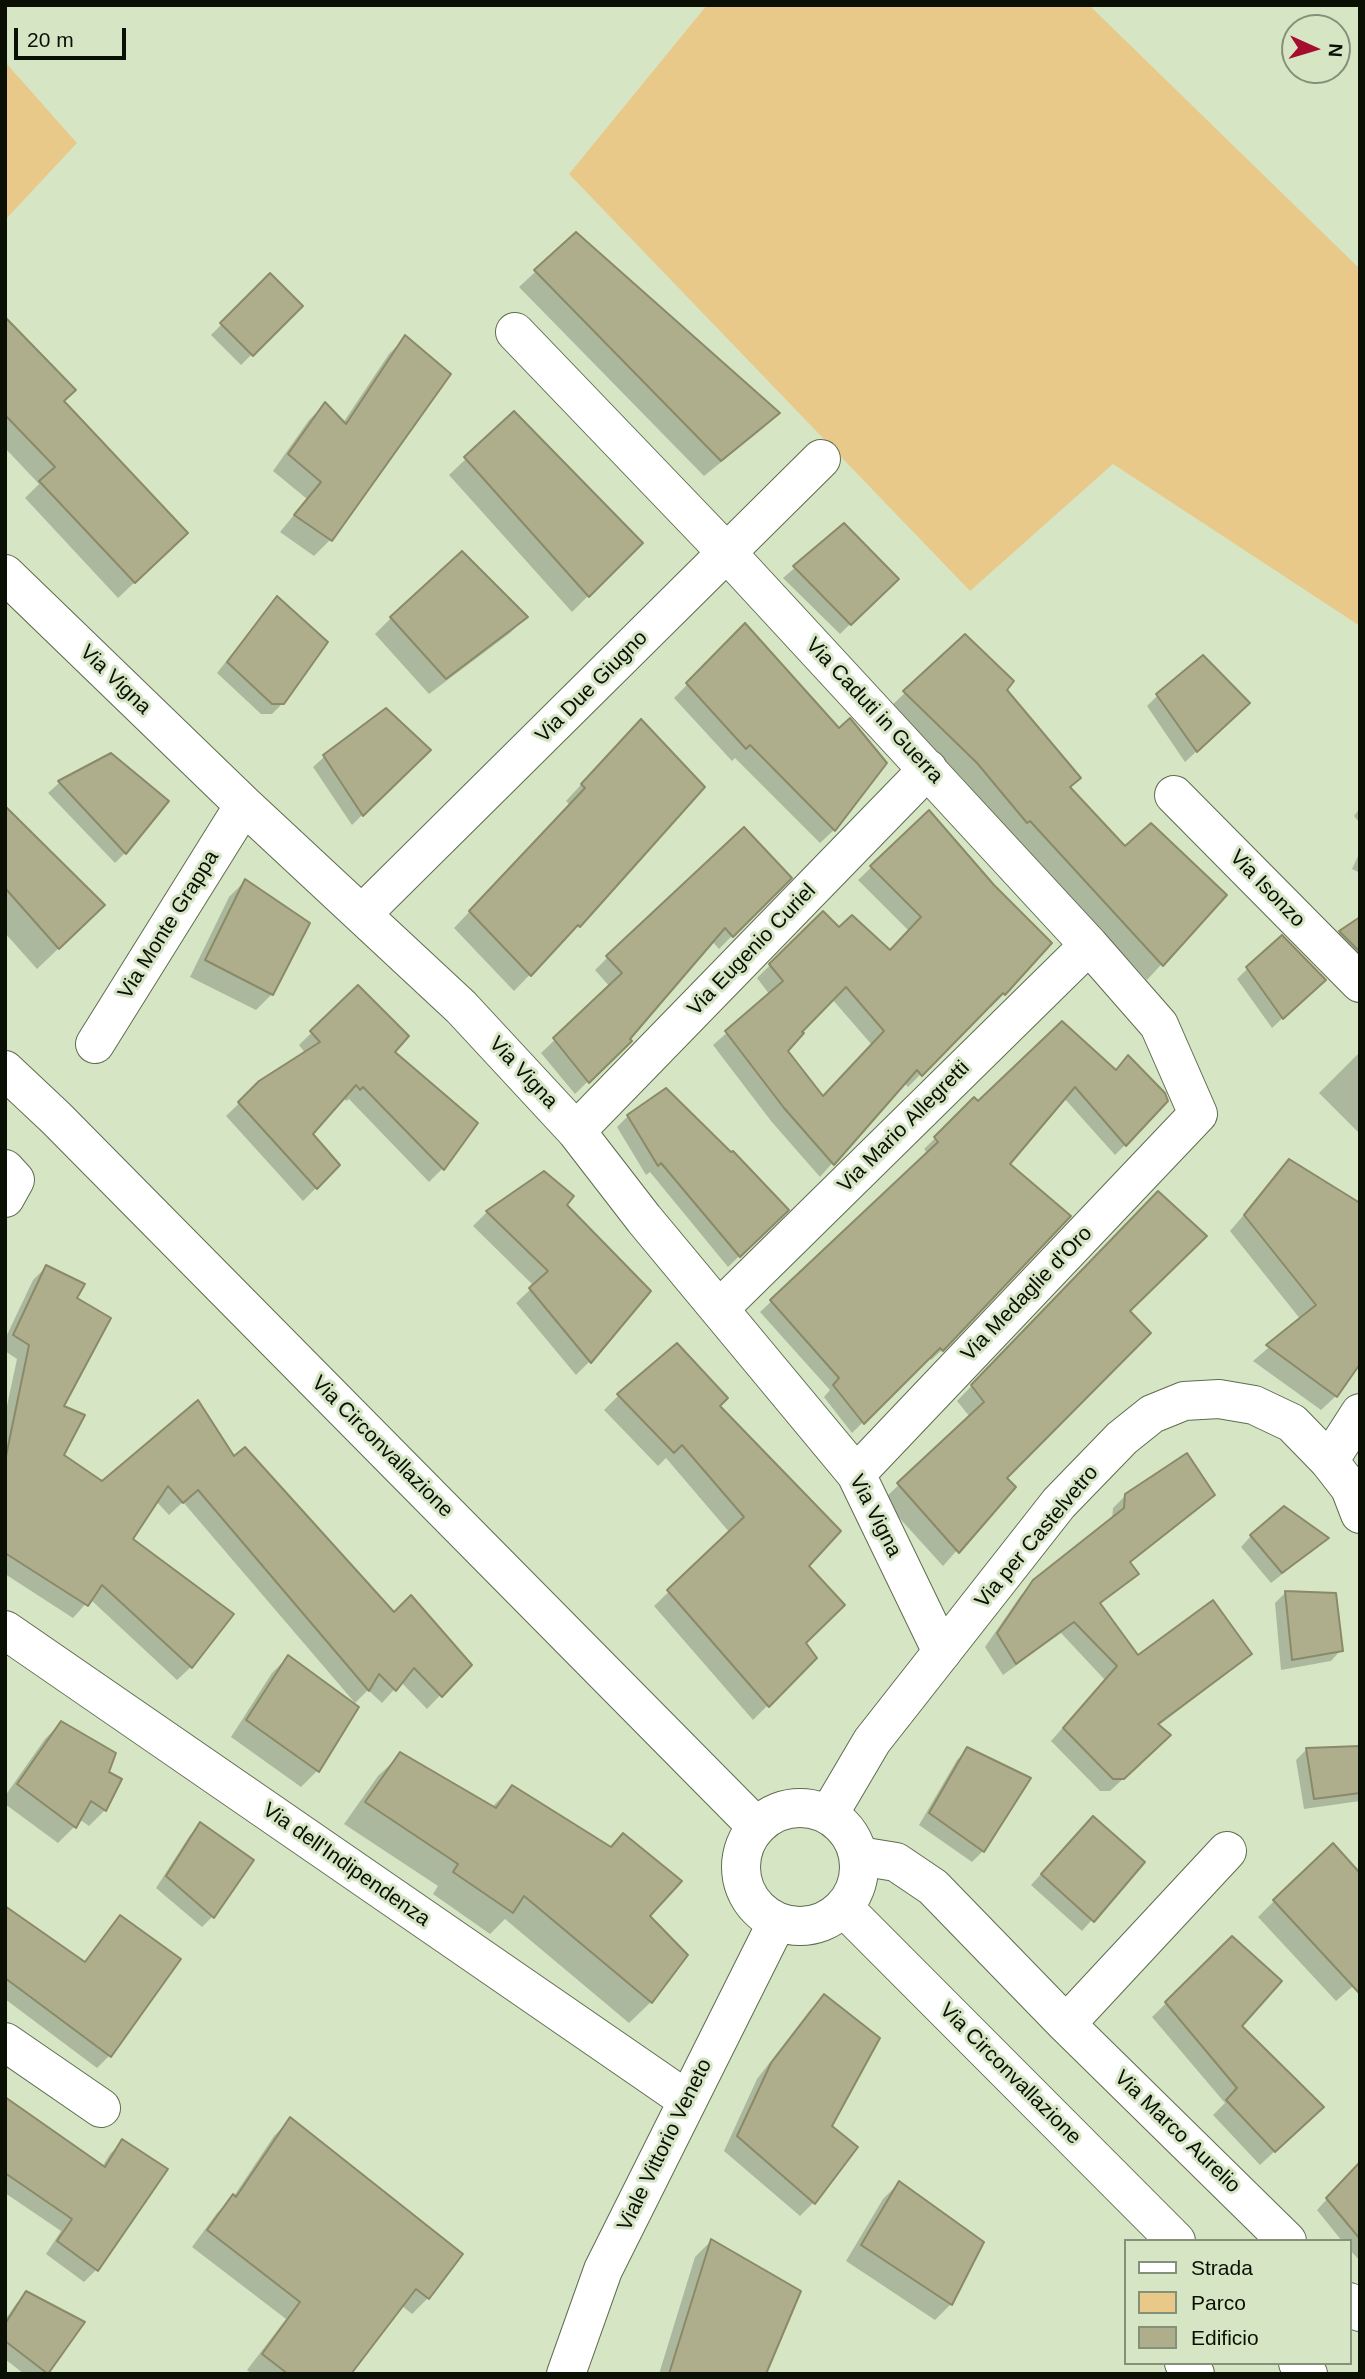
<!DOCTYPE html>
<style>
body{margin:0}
#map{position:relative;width:1365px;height:2379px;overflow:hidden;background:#d6e6c5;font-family:Arial,sans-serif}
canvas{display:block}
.frame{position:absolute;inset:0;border:7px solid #0b1005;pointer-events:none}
.legend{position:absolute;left:1124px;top:2239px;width:228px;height:126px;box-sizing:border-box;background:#d6e6c5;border:2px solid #859078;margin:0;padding:9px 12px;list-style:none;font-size:21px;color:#0b1005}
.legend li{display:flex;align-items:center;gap:14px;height:35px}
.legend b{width:35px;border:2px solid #859078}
.north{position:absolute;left:1281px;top:14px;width:70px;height:70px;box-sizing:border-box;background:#d6e6c5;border:2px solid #859078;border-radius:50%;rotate:94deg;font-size:19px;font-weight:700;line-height:28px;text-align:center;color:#0b1005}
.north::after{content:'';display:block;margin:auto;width:24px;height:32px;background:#a60c2e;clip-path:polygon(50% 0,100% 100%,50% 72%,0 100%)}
.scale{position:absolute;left:14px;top:28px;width:112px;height:32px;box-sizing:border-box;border:4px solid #0b1005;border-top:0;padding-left:9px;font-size:21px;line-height:24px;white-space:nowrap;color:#0b1005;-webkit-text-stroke:5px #d6e6c5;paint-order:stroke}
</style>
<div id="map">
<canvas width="1365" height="2379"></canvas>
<div class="frame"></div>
<ul class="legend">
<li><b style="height:9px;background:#fff"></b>Strada</li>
<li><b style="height:19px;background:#e8c98a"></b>Parco</li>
<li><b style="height:19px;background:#afae8c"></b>Edificio</li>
</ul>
<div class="north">N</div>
<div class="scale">20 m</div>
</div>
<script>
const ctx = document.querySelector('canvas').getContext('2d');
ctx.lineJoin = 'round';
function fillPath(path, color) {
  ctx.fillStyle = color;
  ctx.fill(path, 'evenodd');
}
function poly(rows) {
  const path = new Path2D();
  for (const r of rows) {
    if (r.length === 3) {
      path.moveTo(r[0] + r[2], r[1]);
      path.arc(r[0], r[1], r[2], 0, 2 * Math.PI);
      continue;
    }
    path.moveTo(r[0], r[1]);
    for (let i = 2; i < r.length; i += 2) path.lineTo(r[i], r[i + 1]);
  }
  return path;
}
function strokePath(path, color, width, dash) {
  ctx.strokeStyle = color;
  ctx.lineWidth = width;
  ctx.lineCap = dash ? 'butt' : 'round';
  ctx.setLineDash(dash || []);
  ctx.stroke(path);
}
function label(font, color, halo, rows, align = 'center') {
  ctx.font = font + ' Arial,sans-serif';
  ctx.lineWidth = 6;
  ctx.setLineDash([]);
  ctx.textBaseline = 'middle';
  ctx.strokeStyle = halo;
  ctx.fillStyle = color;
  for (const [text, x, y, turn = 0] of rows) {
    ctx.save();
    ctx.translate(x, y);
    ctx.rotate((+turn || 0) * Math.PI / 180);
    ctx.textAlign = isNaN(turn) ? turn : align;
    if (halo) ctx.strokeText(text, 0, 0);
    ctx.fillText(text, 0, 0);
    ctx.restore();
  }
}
fillPath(poly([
 [707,5,1089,5,1360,269,1360,626,1113,464,970,591,569,174],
 [5,62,77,143,5,220]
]), '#e8c98a');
fillPath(poly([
 [576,234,777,413,762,429,704,476,519,287],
 [270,276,300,306,241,365,211,335],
 [5,319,170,549,118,598,25,498,39,484,5,448],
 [405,338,448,374,330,540,314,556,280,532,307,499,273,471,309,420,325,404,343,423,389,354],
 [514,413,641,543,572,612,449,475],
 [844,525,896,579,840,634,783,578],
 [267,609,283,703,272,714,261,714,217,673],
 [526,617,510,633,429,694,375,634,391,618],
 [745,626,834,830,820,843,735,758,732,761,674,698],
 [965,636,1005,690,1069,788,1125,849,1225,895,1147,980,1014,835,1011,837,962,778,890,707],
 [1157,696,1237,714,1185,762,1147,706],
 [386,710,428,750,352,825,313,767,324,757],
 [625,737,578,925,514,991,454,928,570,805,566,801],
 [111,755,125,853,115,863,48,793,59,783],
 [1360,808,1360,823,1354,816],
 [5,809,82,926,37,969,5,933],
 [929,812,993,887,1050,943,1004,994,991,1007,989,1005,908,1087,904,1082,820,1177,771,1121,713,1045,770,995,757,978,823,913,839,929,890,952,909,931,858,880],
 [832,999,872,1045,822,1098,786,1051,799,1032],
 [1360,852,1360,873,1352,869],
 [789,878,719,949,712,941,628,1039,629,1041,575,1094,541,1053,610,987,595,970,608,957],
 [245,881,272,994,256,1010,190,977,229,897],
 [1360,920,1360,980,1326,946,1340,932],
 [1248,968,1313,990,1272,1028,1237,979],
 [358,987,392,1052,476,1123,442,1169,429,1182,349,1099,346,1101,343,1097,311,1134,316,1188,303,1201,226,1116,260,1083,306,1054,299,1045],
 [1360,1052,1360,1134,1319,1093],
 [1128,1057,1125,1145,1115,1155,1064,1098,1008,1164,1068,1216,942,1350,931,1360,929,1357,852,1433,824,1397,830,1390,760,1312,928,1154,924,1149,974,1100,979,1103,1115,1071],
 [628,1116,786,1210,728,1267,650,1172,646,1175,617,1127],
 [1290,1161,1336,1396,1321,1410,1253,1361,1301,1320,1230,1231],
 [564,1205,590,1361,576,1375,516,1303,534,1286,473,1226,487,1212],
 [1143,1208,1127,1311,1005,1478,1013,1487,943,1566,883,1500,970,1417,957,1401],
 [46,1267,75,1299,62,1406,62,1456,102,1483,234,1458,394,1614,469,1665,427,1709,401,1682,382,1703,368,1690,355,1703,183,1502,169,1515,156,1501,130,1539,232,1615,191,1667,177,1680,90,1599,73,1618,5,1574,5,1415,17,1359,5,1351,5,1339,33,1280],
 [619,1395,717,1406,806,1566,804,1643,815,1658,753,1720,654,1606,730,1533,666,1458,658,1466,604,1410],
 [1126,1495,1213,1495,1200,1508,1129,1563,1136,1574,1099,1605,1138,1658,1250,1653,1237,1666,1158,1726,1156,1748,1110,1791,1100,1791,1051,1741,1105,1680,1061,1633,1003,1675,985,1647,1021,1595,1034,1582,1112,1520,1113,1508],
 [1251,1536,1327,1539,1271,1583,1241,1547],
 [1286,1592,1341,1650,1331,1661,1281,1670,1275,1603],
 [288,1657,357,1708,317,1771,301,1787,231,1737,272,1673],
 [61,1723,107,1773,120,1780,105,1810,89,1826,79,1819,74,1827,58,1843,5,1804,5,1796,45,1739],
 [1360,1748,1360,1801,1304,1809,1296,1760,1307,1749],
 [968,1749,1029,1779,983,1851,972,1862,919,1825,957,1760],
 [400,1755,492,1807,512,1787,648,1916,685,1955,651,2002,629,2023,505,1919,490,1934,433,1894,438,1886,344,1824,378,1776],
 [201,1825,251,1860,212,1917,202,1927,156,1888,190,1835],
 [1082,1829,1143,1862,1082,1931,1031,1885],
 [1274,1901,1360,1980,1336,2001,1258,1917],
 [5,1908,83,1963,120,1917,178,1959,109,2056,97,2068,5,1999],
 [1232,1938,1239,2026,1308,2120,1260,2165,1213,2115,1225,2103,1152,2017],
 [824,1996,829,2126,814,2202,800,2216,724,2151,757,2079,810,2010],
 [5,2099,102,2167,110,2154,123,2141,166,2169,96,2270,84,2282,46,2254,61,2231,5,2193],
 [290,2120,428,2298,412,2314,401,2305,349,2374,252,2374,247,2370,286,2319,192,2247,217,2213,234,2196,274,2136],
 [1360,2163,1360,2259,1359,2260,1349,2249,1349,2241,1342,2241,1317,2210],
 [899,2183,951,2304,935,2320,846,2261,883,2199],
 [711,2241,764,2374,659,2374,695,2257],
 [26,2293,82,2322,46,2374,24,2374,5,2359,5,2320,16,2304]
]), '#0003');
const building = poly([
 [576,232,780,413,721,461,534,270,576,232],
 [270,273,303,306,253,356,220,323,270,273],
 [5,317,76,390,64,401,188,533,135,583,39,481,55,467,5,415,5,317],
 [405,335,451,374,332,541,294,515,321,482,288,454,325,402,346,424,405,335],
 [514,411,643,543,589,597,464,457,514,411],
 [844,523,899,579,851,625,793,566,844,523],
 [462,551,528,617,446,679,390,617,462,551],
 [277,596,328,642,284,704,272,704,227,662,277,596],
 [745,623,839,728,850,718,887,763,835,831,750,745,746,749,686,683,745,623],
 [965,634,1014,681,1007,690,1081,778,1070,787,1125,846,1151,823,1227,895,1163,966,1030,821,1027,823,977,763,903,691,965,634],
 [1203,655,1250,703,1197,752,1156,694,1203,655],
 [386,708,431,750,363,816,323,755,386,708],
 [641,719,705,787,580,927,578,925,531,976,469,911,585,788,581,784,641,719],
 [111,753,169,801,126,854,58,781,111,753],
 [5,806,105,905,59,949,5,888,5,806],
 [929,810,994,885,1052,943,1005,995,1003,993,922,1076,917,1070,834,1165,784,1108,725,1031,783,981,769,964,823,911,839,927,852,915,890,950,921,917,870,866,929,810],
 [846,987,884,1031,823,1096,788,1051,804,1033,802,1032,846,987],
 [744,827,792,878,733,937,725,928,630,1039,632,1041,589,1083,553,1038,622,973,606,956,744,827],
 [245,879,310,923,273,995,205,960,245,879],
 [1360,917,1360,949,1358,950,1339,931,1360,917],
 [1282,935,1326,980,1283,1019,1246,967,1282,935],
 [358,985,409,1036,395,1052,478,1123,444,1170,363,1087,360,1090,356,1085,313,1134,340,1165,317,1189,238,1102,259,1081,320,1042,310,1031,358,985],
 [1062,1021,1116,1070,1128,1055,1165,1093,1168,1101,1126,1146,1075,1087,1010,1164,1071,1216,943,1351,940,1348,864,1424,833,1385,839,1378,770,1300,938,1142,934,1137,974,1097,978,1101,1062,1021],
 [666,1088,731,1152,733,1151,789,1210,740,1257,661,1163,658,1166,627,1115,666,1088],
 [1289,1159,1360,1203,1360,1364,1337,1397,1266,1345,1316,1305,1244,1215,1289,1159],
 [544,1171,574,1196,567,1205,651,1291,591,1363,529,1288,548,1271,486,1211,544,1171],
 [1158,1191,1207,1236,1130,1311,1151,1333,1007,1478,1016,1487,959,1553,897,1483,984,1402,971,1385,1158,1191],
 [46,1265,85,1284,77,1298,111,1318,64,1406,85,1415,64,1455,102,1481,198,1400,234,1456,245,1447,394,1612,411,1595,472,1665,442,1697,414,1668,396,1691,379,1674,369,1691,198,1490,183,1503,168,1486,133,1539,234,1614,192,1668,102,1585,88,1606,5,1553,5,1461,29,1345,13,1335,46,1265],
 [677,1343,728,1398,720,1406,841,1531,809,1566,845,1605,806,1643,817,1658,769,1707,667,1590,744,1517,682,1445,674,1453,617,1394,677,1343],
 [1187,1453,1215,1495,1130,1562,1139,1574,1100,1603,1138,1655,1213,1600,1252,1654,1158,1724,1171,1735,1124,1779,1113,1779,1063,1728,1117,1666,1074,1622,1016,1664,997,1633,1033,1580,1124,1508,1125,1494,1187,1453],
 [1284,1506,1329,1538,1282,1573,1250,1535,1284,1506],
 [1285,1591,1336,1593,1343,1651,1292,1660,1285,1591],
 [288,1655,359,1707,319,1772,246,1720,288,1655],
 [61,1721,116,1753,109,1772,122,1779,106,1811,91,1801,76,1828,17,1784,61,1721],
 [1360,1746,1360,1793,1314,1799,1306,1748,1360,1746],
 [967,1747,1031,1778,984,1852,929,1813,967,1747],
 [400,1752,496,1808,512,1785,611,1847,623,1833,682,1881,650,1916,688,1955,652,2003,524,1896,513,1913,453,1872,458,1864,365,1802,400,1752],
 [1093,1816,1145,1862,1094,1922,1041,1874,1093,1816],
 [200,1822,254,1860,214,1918,166,1876,200,1822],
 [1333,1843,1360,1873,1360,1994,1273,1900,1333,1843],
 [5,1906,85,1962,120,1915,181,1959,111,2057,5,1978,5,1906],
 [1232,1936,1282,1981,1242,2026,1324,2107,1275,2152,1226,2100,1237,2088,1165,2002,1232,1936],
 [824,1994,880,2038,832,2126,858,2147,815,2204,737,2136,771,2063,824,1994],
 [5,2097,105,2167,122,2139,168,2169,98,2271,57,2241,72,2219,5,2173,5,2097],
 [290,2117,463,2254,429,2299,416,2289,351,2374,288,2374,262,2354,300,2302,207,2230,233,2194,236,2197,290,2117],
 [1360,2162,1360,2239,1326,2198,1360,2162],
 [899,2181,984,2242,952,2305,861,2245,899,2181],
 [711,2239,801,2291,766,2374,669,2374,711,2239],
 [26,2291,85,2322,48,2374,5,2341,5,2324,26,2291]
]);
fillPath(building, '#afae8c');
strokePath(building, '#8b8a68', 2);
const minor = poly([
 [515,332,727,553,1089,945,1159,1025,1198,1114,856,1474],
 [5,574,244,805,461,1007,576,1131,644,1219,856,1474,942,1652],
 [1174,795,1360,983],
 [362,914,821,459],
 [95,1044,244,805],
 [576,1131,928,769],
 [5,1169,15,1180,5,1198],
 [719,1309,1089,945],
 [1329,1461,1360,1413],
 [5,1630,687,2100],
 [859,1856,896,1862,933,1887,1066,2024,1287,2241],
 [1066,2024,1227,1851],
 [5,2042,101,2108],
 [1349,2302,1360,2312],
 [1184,2363,1195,2374],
 [566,2374,603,2270,777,1922]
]);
const tertiary = poly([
 [829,1814,872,1741,1059,1503,1122,1438,1152,1414,1184,1401,1219,1399,1254,1405,1292,1423,1329,1461,1350,1488,1360,1514]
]);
const secondary = poly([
 [5,1070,56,1118,756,1826],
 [800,1867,59],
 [844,1908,1176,2241],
 [1298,2363,1308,2374]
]);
strokePath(minor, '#5f6c4f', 40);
strokePath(tertiary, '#5f6c4f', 40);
strokePath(secondary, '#5f6c4f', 40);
strokePath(minor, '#fff', 38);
strokePath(tertiary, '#fff', 38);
strokePath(secondary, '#fff', 38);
label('21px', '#0b1005', '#d6e6c5', [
 ["Via Vigna",115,680,44],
 ["Via Due Giugno",592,687,-45],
 ["Via Caduti in Guerra",874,711,47],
 ["Via Isonzo",1267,889,46],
 ["Via Monte Grappa",169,925,-58],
 ["Via Eugenio Curiel",752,950,-46],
 ["Via Vigna",523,1073,47],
 ["Via Mario Allegretti",904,1127,-45],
 ["Via Medaglie d'Oro",1027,1294,-46],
 ["Via Circonvallazione",382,1447,45],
 ["Via Vigna",875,1516,63],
 ["Via per Castelvetro",1037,1537,-50],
 ["Via dell'Indipendenza",346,1865,35],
 ["Via Circonvallazione",1010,2074,45],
 ["Via Marco Aurelio",1177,2132,44],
 ["Viale Vittorio Veneto",665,2145,-64]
]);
</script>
